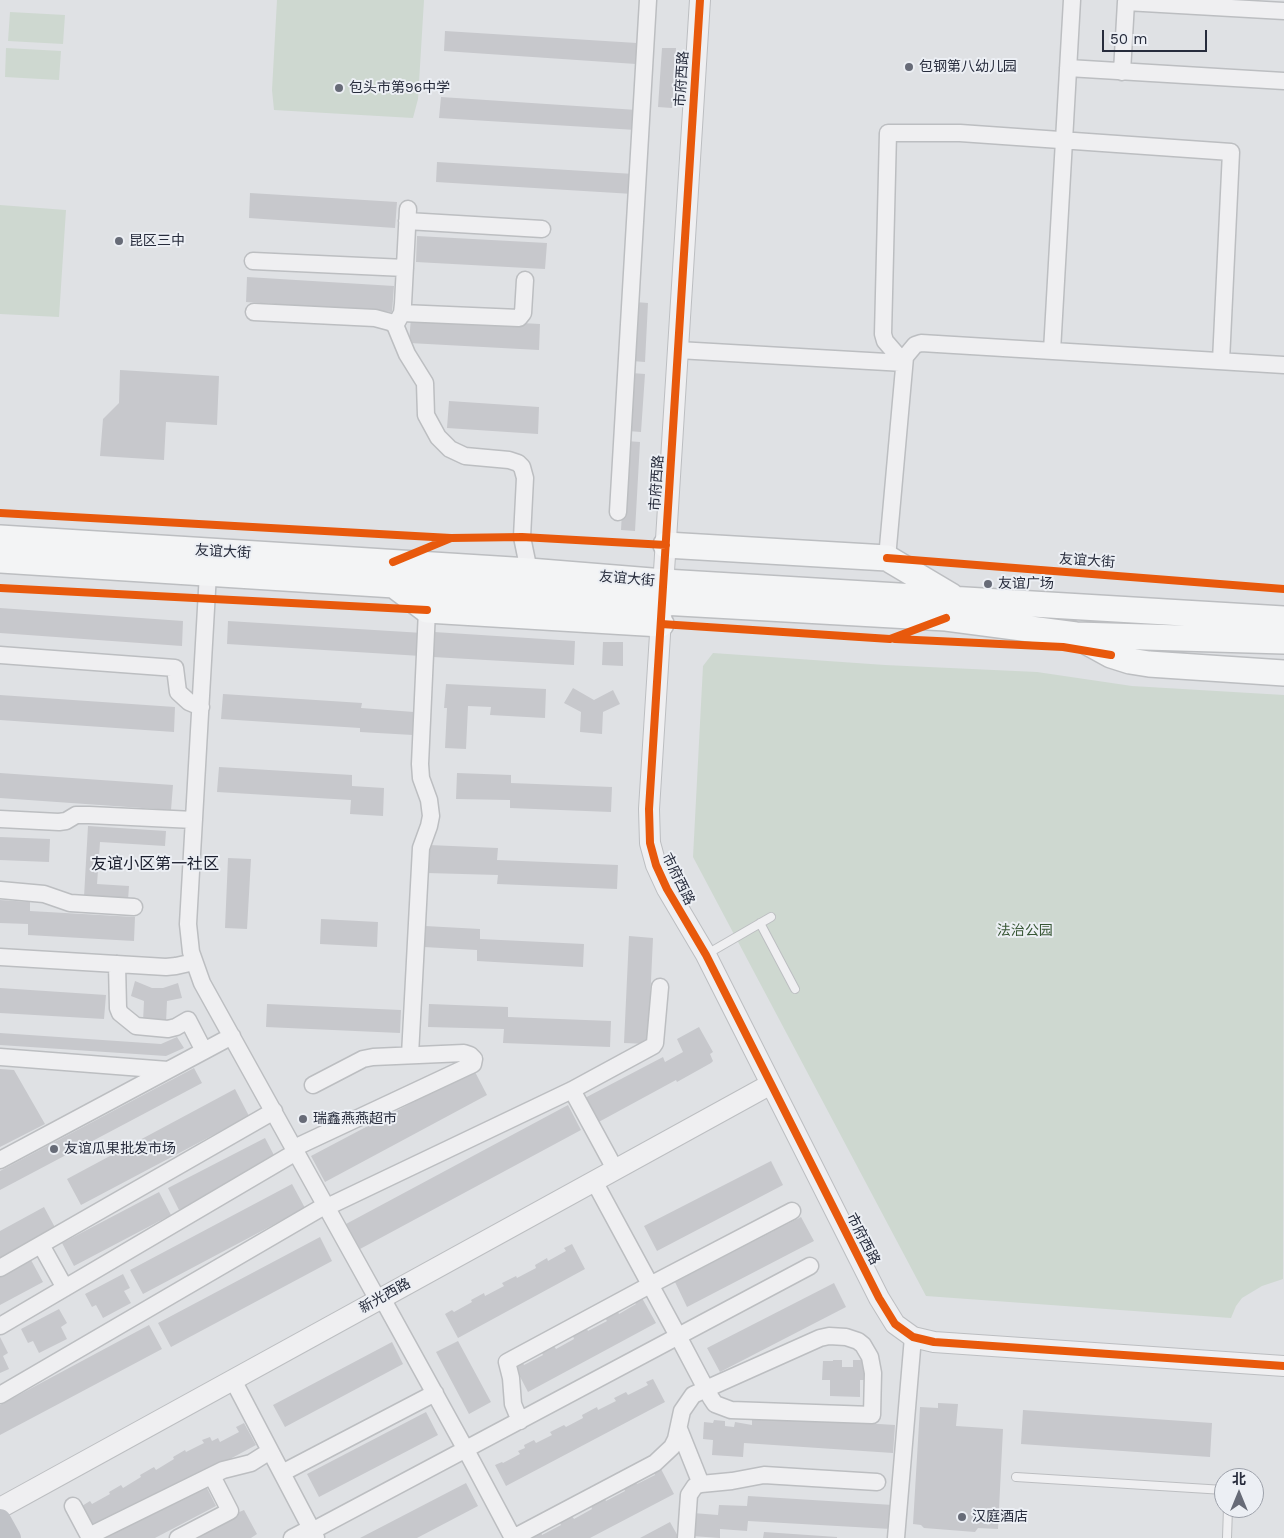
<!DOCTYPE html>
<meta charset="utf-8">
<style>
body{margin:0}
#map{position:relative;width:1284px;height:1538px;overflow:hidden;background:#dfe1e4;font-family:"Work Sans","Noto Sans SC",sans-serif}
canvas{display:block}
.north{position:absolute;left:1214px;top:1468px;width:50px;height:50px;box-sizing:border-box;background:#eceff4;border:1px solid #9da1aa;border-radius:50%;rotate:0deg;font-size:14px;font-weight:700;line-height:20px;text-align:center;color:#272c3c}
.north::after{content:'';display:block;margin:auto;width:18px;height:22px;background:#676b77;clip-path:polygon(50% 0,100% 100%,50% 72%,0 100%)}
.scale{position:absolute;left:1102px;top:30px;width:105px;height:22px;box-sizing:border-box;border:2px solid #272c3c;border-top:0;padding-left:6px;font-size:15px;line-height:18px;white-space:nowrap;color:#272c3c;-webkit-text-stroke:4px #eceff4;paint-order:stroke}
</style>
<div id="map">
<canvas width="1284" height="1538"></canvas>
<div class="north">北</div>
<div class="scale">50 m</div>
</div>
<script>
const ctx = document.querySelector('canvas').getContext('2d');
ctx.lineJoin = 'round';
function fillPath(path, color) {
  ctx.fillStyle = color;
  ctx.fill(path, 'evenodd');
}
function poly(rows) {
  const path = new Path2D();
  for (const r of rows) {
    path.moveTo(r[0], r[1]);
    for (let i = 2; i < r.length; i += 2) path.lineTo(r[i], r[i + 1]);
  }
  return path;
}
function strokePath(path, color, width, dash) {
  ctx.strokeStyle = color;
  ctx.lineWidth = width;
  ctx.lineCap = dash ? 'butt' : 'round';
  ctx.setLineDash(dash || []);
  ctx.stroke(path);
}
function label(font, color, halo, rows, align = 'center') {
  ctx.font = font + ' "Work Sans","Noto Sans SC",sans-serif';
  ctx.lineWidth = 4;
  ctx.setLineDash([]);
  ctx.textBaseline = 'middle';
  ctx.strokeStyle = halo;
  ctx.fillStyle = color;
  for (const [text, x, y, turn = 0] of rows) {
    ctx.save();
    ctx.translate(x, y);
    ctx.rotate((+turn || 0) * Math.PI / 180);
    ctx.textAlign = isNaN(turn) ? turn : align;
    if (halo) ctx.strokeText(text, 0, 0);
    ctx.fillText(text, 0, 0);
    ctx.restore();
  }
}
fillPath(poly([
 [277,0,424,0,418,99,413,118,274,110,272,90],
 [10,12,65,15,63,44,8,41],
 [6,48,61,51,59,80,5,77],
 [0,205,66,210,59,317,0,314],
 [713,653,885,665,1037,672,1132,686,1284,695,1283,1279,1262,1286,1242,1298,1236,1306,1231,1318,926,1296,693,857,703,666]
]), '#ced8d0');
fillPath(poly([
 [445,31,637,43,636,64,444,51],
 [662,48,676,48,672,108,658,107],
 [441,97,637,110,636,130,439,118],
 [437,162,634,174,633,194,436,182],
 [250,193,397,202,395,228,249,218],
 [417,236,547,243,545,269,416,262],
 [247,277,394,286,392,312,246,302],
 [635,302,648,303,645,362,632,361],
 [411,317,540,324,539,350,409,343],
 [120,370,219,376,217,425,166,422,164,460,100,456,103,419,119,403],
 [631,373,645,374,641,432,628,431],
 [449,401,539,407,538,434,447,428],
 [626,441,640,442,635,531,621,530],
 [0,608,183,621,182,646,0,633],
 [228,621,423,633,421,656,227,644],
 [434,632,575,641,574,665,433,657],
 [603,642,623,642,623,666,602,665],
 [446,684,546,689,545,718,490,715,491,707,468,706,466,749,445,748,447,708,444,708],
 [573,688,594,700,613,690,620,704,603,712,602,734,580,732,581,712,564,703],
 [223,694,362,703,361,708,414,712,413,735,360,732,360,728,221,719],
 [0,695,175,707,174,732,0,720],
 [219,767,352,775,352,786,384,788,383,816,350,814,351,800,217,792],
 [0,773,173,785,171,810,0,798],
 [457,773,511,775,511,783,612,787,611,812,510,808,510,800,456,799],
 [88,826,166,831,165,846,100,842,97,884,129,886,128,900,84,897],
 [0,837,50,839,49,862,0,860],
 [429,845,498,848,497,860,618,865,617,889,497,884,498,875,427,873],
 [228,858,251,859,247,929,225,928],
 [0,900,30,902,30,911,135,917,134,941,28,935,28,924,0,923],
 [321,919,378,922,377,947,320,944],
 [425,926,480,929,480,939,584,944,583,967,477,961,477,950,424,947],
 [629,936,653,938,648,1044,624,1043],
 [135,981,152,988,163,988,178,983,182,998,167,1001,166,1023,143,1022,144,1001,131,996],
 [0,988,106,995,104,1019,0,1013],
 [267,1004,401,1010,400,1033,266,1027],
 [429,1004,508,1007,508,1017,611,1021,610,1047,503,1043,504,1029,428,1027],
 [699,1027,713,1052,710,1054,713,1061,711,1063,677,1082,676,1080,595,1124,581,1100,663,1057,665,1062,683,1052,677,1039],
 [0,1033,161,1044,177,1037,184,1048,166,1056,0,1045],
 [194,1068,202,1083,0,1190,0,1171],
 [0,1069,14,1070,45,1124,0,1147],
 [474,1070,487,1095,325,1182,311,1156],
 [235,1089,249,1116,81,1205,67,1179],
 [568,1105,581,1130,360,1249,346,1224],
 [265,1138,276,1159,179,1210,168,1188],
 [771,1161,783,1185,657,1251,644,1226],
 [292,1184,305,1208,143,1294,130,1270],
 [159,1192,171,1215,74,1266,62,1243],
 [44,1207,58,1233,0,1264,0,1231],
 [801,1217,814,1241,687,1307,675,1282],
 [320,1237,332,1261,171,1347,158,1323],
 [572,1244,585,1269,458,1338,445,1314,452,1310,454,1312,472,1302,471,1300,484,1293,485,1296,504,1286,502,1283,516,1276,517,1278,536,1268,535,1265,547,1258,548,1261,566,1251,564,1248],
 [31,1260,43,1282,0,1305,0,1276],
 [123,1274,130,1288,124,1291,131,1303,103,1318,96,1305,92,1307,85,1294],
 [834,1283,846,1307,720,1372,707,1348],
 [642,1298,656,1323,528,1392,515,1367,523,1363,524,1365,543,1355,542,1353,554,1346,556,1349,574,1339,573,1336,587,1329,588,1331,607,1321,605,1318,618,1312,619,1314,636,1304,635,1302],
 [59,1309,67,1323,61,1327,67,1339,39,1353,33,1341,28,1343,21,1329],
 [149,1325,162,1349,0,1435,0,1405],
 [0,1337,8,1353,3,1356,9,1369,0,1373],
 [458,1341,491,1402,469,1414,436,1352],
 [392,1342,403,1364,285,1427,273,1405],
 [833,1360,842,1360,842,1367,853,1367,853,1360,863,1360,863,1364,870,1364,870,1380,860,1380,860,1397,830,1396,830,1380,822,1380,823,1361,833,1361],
 [653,1379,665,1402,506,1486,495,1465,502,1462,503,1463,520,1454,518,1451,525,1448,524,1445,534,1440,536,1443,552,1435,550,1432,564,1425,566,1427,583,1418,582,1415,597,1407,598,1410,616,1401,614,1398,626,1392,628,1395,648,1385,646,1382],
 [938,1403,958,1404,956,1426,1003,1429,998,1529,978,1528,975,1532,924,1528,921,1525,913,1524,920,1407,938,1408],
 [1023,1410,1212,1423,1210,1457,1021,1444],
 [426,1412,438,1435,319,1497,307,1474],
 [752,1416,895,1425,893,1453,744,1443,743,1457,712,1455,713,1440,703,1439,704,1422,713,1423,714,1420,725,1421,725,1426,734,1427,735,1422,752,1425],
 [244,1423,256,1445,96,1531,82,1506,90,1501,92,1504,110,1494,109,1492,121,1485,123,1488,141,1477,140,1475,154,1467,156,1470,174,1459,173,1457,185,1450,186,1452,204,1443,202,1440,210,1437,212,1441,218,1438,220,1442,239,1432,236,1427],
 [661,1469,674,1494,590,1538,534,1538,533,1536,541,1532,542,1535,561,1525,560,1523,572,1516,574,1519,592,1509,591,1506,605,1499,606,1501,625,1491,624,1489,636,1482,637,1484,655,1475,654,1473],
 [204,1482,216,1506,155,1538,96,1538],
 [466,1483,478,1506,417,1538,360,1538],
 [748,1496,893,1505,891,1529,748,1521,747,1531,720,1529,720,1538,692,1536,693,1513,718,1515,719,1505,747,1506],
 [244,1510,257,1534,251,1538,198,1538,208,1532,207,1530,219,1523,220,1525,238,1516,237,1513],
 [670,1522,679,1538,640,1538],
 [764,1532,837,1537,837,1538,763,1538]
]), '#c7c8cc');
const service = poly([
 [760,923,795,989],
 [707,954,771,917],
 [1016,1477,1224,1490],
 [1227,1538,1228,1508]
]);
const minor = poly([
 [1068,68,1284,81],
 [1122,72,1126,2,1284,11],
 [407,221,542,229],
 [253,261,405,268],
 [254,312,375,318,390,322,395,325,407,354,425,383,426,415,438,437,450,449,465,456,509,460,518,463,522,467,525,478,522,537,529,571],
 [402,313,519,318,523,313,525,280],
 [397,322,402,313,403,304,408,209],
 [678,350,904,363],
 [1052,351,1072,0],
 [904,363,885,341,883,334,888,133,960,133,1231,152,1221,361],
 [618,512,648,0],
 [887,558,905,357,915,345,921,343,1284,365],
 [208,573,188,924,191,952,202,983,378,1300],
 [0,655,175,668,178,692,189,702,201,707],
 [0,819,59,822,66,821,76,815,89,815,194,820],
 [0,890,44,894,70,903,134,907],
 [0,957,166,967,176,966,194,962],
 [117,964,118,1008,120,1013,136,1026,168,1029,176,1027,188,1020,204,1051],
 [410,1055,421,848,429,826,431,816,429,800,421,778,420,764,427,610],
 [0,1057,168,1070],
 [572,1090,615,1169],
 [294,1148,469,1066,473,1064,474,1059,470,1055,464,1053,373,1057,363,1059,313,1085],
 [0,1160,232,1036],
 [327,1207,572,1090,653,1046,655,1043,660,987],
 [41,1245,65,1288],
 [0,1268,274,1111],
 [382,1298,466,1450,513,1538],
 [0,1326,296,1152],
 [233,1380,316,1538],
 [0,1395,326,1205],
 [520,1421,513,1404,511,1378,507,1362,650,1285,792,1211],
 [679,1429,701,1484],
 [282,1473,435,1393],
 [73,1506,90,1538],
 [312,1531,810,1266],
 [89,1536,223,1470,251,1463,270,1451],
 [178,1538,230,1511,212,1476],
 [292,1538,311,1528],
 [513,1538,655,1463,672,1447,676,1439,682,1411,693,1395,706,1389,820,1338,829,1336,846,1337,858,1341,863,1345,870,1357,873,1373,872,1415,731,1410,715,1404,711,1398,706,1389,678,1336,594,1181],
 [686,1538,689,1495,695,1486,701,1484,732,1481,764,1475,877,1482],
 [896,1538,913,1337]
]);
const tertiary = poly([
 [700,0,649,809,650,843,656,865,667,889,706,955,879,1298,895,1324,913,1337,934,1342,1284,1366],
 [0,1508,771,1084]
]);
const primary = poly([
 [0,538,529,571,664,582,1284,619],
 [666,545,887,558,951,596],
 [0,560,662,602,946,618,1076,635,1284,641],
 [394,585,427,610,661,624],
 [1080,638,1111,655,1130,661,1149,664,1284,673]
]);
strokePath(service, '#bcbec1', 10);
strokePath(minor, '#bcbec1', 19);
strokePath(tertiary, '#bcbec1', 22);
strokePath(primary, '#bcbec1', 28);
strokePath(service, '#efeff1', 8);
strokePath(minor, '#efeff1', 16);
strokePath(tertiary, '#efeff1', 20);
strokePath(poly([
 [0,1520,10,1538]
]), '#c0c2c7', 22);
strokePath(primary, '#f3f4f5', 25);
strokePath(poly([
 [700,0,649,809,650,843,656,865,667,889,706,955,879,1298,895,1324,913,1337,934,1342,1284,1366],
 [0,513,451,538],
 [887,558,1284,589],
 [393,562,451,538,522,537,666,545],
 [0,588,427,610],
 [661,624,890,639,946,618],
 [895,639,1063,647,1111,655]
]), '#e8590c', 8);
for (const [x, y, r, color] of [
 [909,67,5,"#676b77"],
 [339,88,5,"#676b77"],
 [119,241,5,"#676b77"],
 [988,584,5,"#676b77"],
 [303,1119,5,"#676b77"],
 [54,1149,5,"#676b77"],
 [962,1517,5,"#676b77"]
]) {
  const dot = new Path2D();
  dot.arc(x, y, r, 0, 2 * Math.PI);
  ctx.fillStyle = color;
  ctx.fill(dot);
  strokePath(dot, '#eceff4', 2);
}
label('14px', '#272c3c', '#eceff4', [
 ["包钢第八幼儿园",919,67],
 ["包头市第96中学",349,88],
 ["昆区三中",129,241],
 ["友谊广场",998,584],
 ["瑞鑫燕燕超市",313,1119],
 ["友谊瓜果批发市场",64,1149],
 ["汉庭酒店",972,1517]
], 'left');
label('14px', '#272c3c', '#eceff4', [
 ["市府西路",682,79,-86],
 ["市府西路",657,483,-86],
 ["友谊大街",223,552,3],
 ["友谊大街",1087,561,4],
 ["友谊大街",627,579,5],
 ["市府西路",678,879,64],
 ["市府西路",863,1239,63],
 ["新光西路",385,1296,-29]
]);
label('14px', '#385735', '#eceff4', [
 ["法治公园",1025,931]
]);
label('16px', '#1a1e2d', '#eceff4', [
 ["友谊小区第一社区",155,864]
]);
</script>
